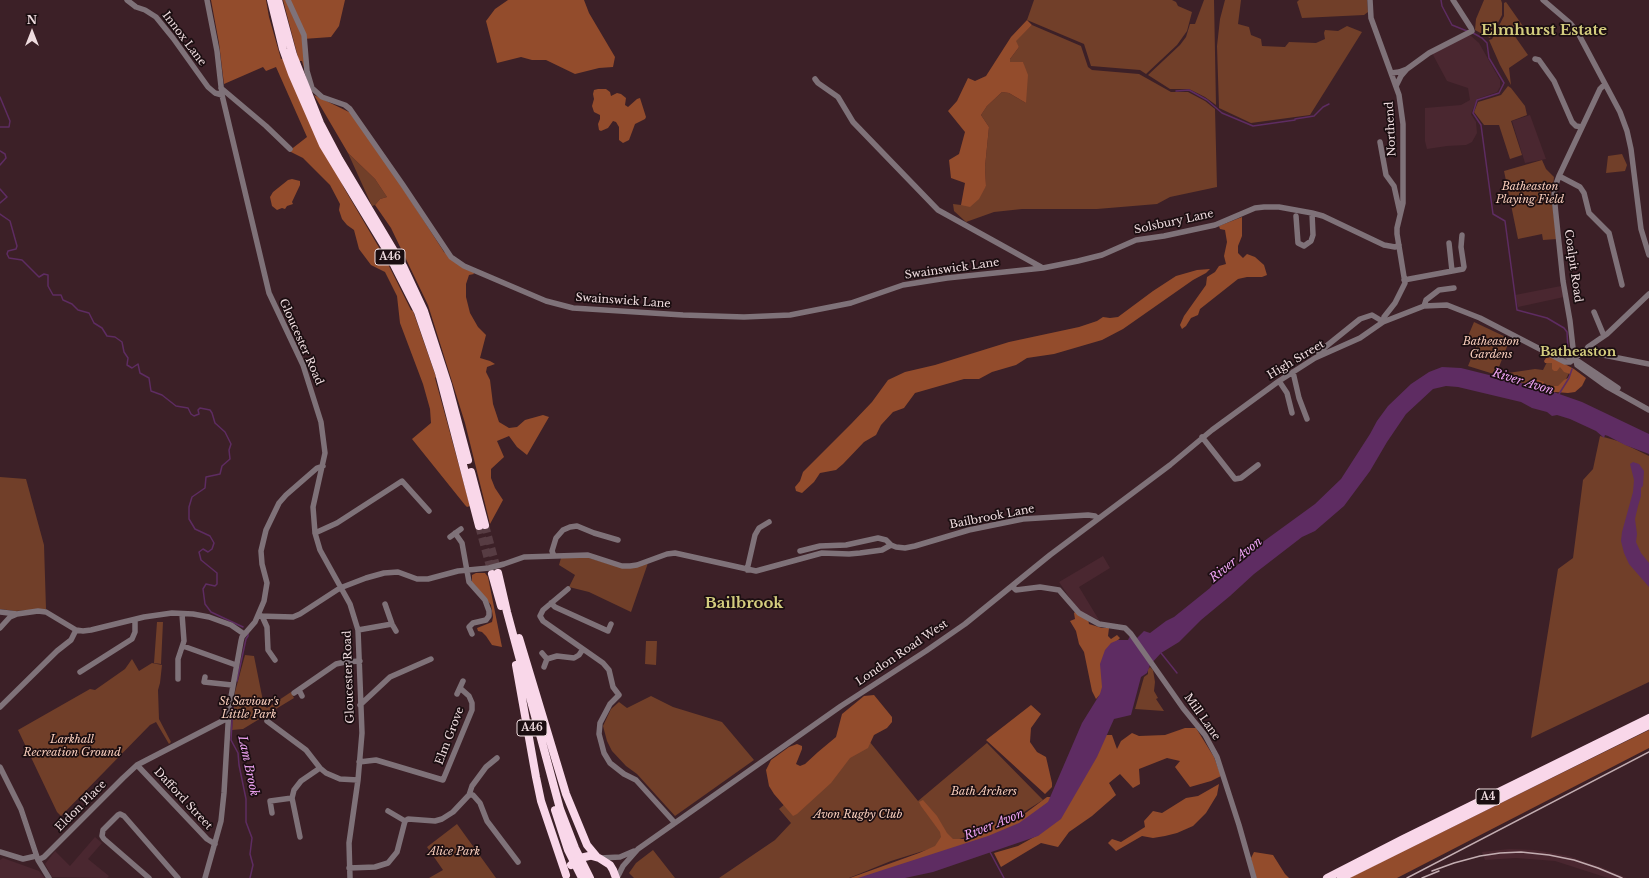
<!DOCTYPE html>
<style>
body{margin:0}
#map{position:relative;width:1649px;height:878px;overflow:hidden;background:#3c2027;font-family:"Libre Baskerville",serif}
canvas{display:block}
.north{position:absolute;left:12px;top:12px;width:40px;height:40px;-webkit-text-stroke:3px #1b0e11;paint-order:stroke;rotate:0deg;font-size:11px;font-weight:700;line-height:16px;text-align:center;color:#efdcdf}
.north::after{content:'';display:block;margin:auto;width:14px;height:18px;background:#efdcdf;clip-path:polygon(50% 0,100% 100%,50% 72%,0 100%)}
</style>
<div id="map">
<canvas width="1649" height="878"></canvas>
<div class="north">N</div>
</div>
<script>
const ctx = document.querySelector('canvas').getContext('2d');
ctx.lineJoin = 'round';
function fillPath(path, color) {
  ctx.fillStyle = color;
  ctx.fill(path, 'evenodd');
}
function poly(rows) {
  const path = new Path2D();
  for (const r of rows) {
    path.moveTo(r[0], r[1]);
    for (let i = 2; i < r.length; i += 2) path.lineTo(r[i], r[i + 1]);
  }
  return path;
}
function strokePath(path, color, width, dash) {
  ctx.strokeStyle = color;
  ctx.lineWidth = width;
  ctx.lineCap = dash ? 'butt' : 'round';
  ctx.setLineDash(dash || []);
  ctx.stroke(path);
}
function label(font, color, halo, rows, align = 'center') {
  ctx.font = font + ' "Libre Baskerville",serif';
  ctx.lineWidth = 3.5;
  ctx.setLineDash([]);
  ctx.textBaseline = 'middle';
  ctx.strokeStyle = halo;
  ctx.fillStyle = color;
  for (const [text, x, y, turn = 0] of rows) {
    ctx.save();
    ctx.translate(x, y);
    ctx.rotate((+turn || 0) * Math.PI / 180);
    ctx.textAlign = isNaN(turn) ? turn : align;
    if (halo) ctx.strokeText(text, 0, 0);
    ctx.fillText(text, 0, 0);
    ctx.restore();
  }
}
fillPath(poly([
 [1470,35,1479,43,1500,80,1500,87,1497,92,1477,99,1471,114,1476,122,1477,133,1472,142,1466,145,1447,146,1427,149,1425,141,1425,108,1461,105,1470,100,1468,88,1447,81,1432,53],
 [1530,115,1546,159,1525,163,1512,121],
 [1561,286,1564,297,1518,307,1515,295],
 [1103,556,1110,568,1079,587,1099,620,1078,610,1059,582],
 [95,837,102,843,88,859,109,876,107,878,52,877,45,864,55,851,70,866],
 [1509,849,1535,850,1568,856,1601,867,1627,878,1608,878,1555,861,1516,858,1485,860,1482,852],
 [3,858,39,871,45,878,0,878,0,860]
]), '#4a2730');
fillPath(poly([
 [1034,0,1172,0,1176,2,1178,6,1192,12,1187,31,1177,45,1146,74,1140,70,1091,66,1084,44,1027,20],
 [1204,0,1214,0,1216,105,1205,97,1189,89,1170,89,1148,75,1180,45,1186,37,1190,24,1195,24],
 [1225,0,1241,0,1238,24,1249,27,1251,35,1261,39,1262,46,1285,47,1289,42,1316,43,1325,39,1324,33,1325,30,1338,31,1347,26,1362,32,1310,115,1251,123,1219,108,1217,46,1220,19],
 [1299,0,1367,0,1368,12,1364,15,1302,18,1297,2],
 [1484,0,1501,0,1502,3,1502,15,1490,38,1475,30,1476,19],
 [1506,2,1525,29,1514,35,1528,55,1509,68,1511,85,1500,65,1489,40,1492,39,1504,16,1504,3],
 [1032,25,1081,46,1088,67,1092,70,1139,74,1171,92,1188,92,1205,101,1215,109,1217,187,1170,197,1157,204,1097,209,1022,209,994,212,966,222,954,211,953,204,961,205,986,186,985,167,989,127,981,115,987,106,1002,92,1009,93,1026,103,1023,62,1010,63,1010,59,1019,47,1015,41],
 [1508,86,1511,88,1525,106,1527,115,1511,121,1522,155,1510,159,1499,125,1484,125,1474,112,1478,102,1501,95],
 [348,153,375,179,387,197,380,199,375,205,372,206],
 [1622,154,1627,165,1625,171,1606,173,1608,156],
 [1542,160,1546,169,1554,177,1553,186,1550,187,1546,174,1550,187,1557,239,1543,240,1542,234,1518,239,1504,171],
 [1474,322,1510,339,1497,372,1508,373,1535,369,1543,370,1548,360,1571,369,1560,391,1537,385,1526,384,1468,366,1477,344,1466,341],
 [1600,436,1618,441,1649,456,1649,682,1531,738,1558,569,1573,558,1583,480,1593,469],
 [0,477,26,479,44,545,46,609,15,611,0,609],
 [586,557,619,567,648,563,631,612,589,592,569,587,575,575,559,565,561,558],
 [157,622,163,622,161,664,154,663],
 [646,641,657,641,656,665,645,664],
 [245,655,254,656,264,706,267,708,291,692,294,698,243,729,232,730,235,692],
 [132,659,139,671,152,663,162,665,160,683,158,690,159,719,171,742,169,744,156,722,150,725,61,816,57,812,18,730,90,689,95,690,125,669],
 [1150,667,1153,670,1155,682,1154,691,1158,698,1156,699,1164,711,1135,709,1144,677,1148,674,1148,669],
 [651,696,673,707,722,722,754,760,675,816,637,774,626,766,612,751,607,741,603,726,611,709,619,702,627,708],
 [865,736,918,801,987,743,1043,800,1016,817,952,842,891,861,849,878,719,878,775,840,791,823,779,809],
 [457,824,496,878,429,878,443,870,427,847],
 [653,850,675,878,634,878,629,873,636,863]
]), '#713f29');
fillPath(poly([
 [211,0,266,0,269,17,281,59,284,58,344,188,384,256,411,310,413,311,436,377,435,378,470,506,467,507,465,505,412,439,431,423,430,409,423,384,400,323,397,296,385,272,371,265,359,249,354,230,347,225,342,219,339,210,340,204,330,185,303,158,289,151,307,137,276,67,266,71,263,67,224,84,219,43],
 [283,0,345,0,339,26,331,37,303,39,307,78,302,61,299,61],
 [508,0,584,0,589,13,615,57,613,67,599,68,575,74,546,60,532,60,521,57,497,63,486,21,495,9],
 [1027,20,1032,25,1016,41,1019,47,1010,59,1010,62,1023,62,1028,75,1026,103,1009,93,1002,92,987,106,981,115,989,127,985,167,986,186,979,199,970,207,961,205,965,183,951,178,949,160,959,154,965,132,948,111,957,101,968,78,975,81,986,76,1011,37],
 [598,89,606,89,610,92,611,96,617,93,621,94,626,98,625,105,628,107,637,99,640,98,646,117,645,119,635,124,629,140,623,143,619,140,619,127,616,122,613,121,608,128,601,131,599,130,598,124,600,119,600,115,594,112,592,106,594,99,593,94,594,90],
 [314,95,351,113,384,159,444,252,472,270,474,274,469,275,466,284,466,297,470,313,478,327,486,335,480,358,490,361,495,364,487,367,486,372,490,380,493,404,499,422,509,428,517,427,525,420,543,415,549,417,527,455,517,447,509,436,497,441,504,457,491,469,491,478,495,488,503,500,490,524,465,423,428,305,391,228,375,205,380,199,387,197,375,179,348,153],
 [292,179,300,181,300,185,292,202,293,204,287,206,285,209,282,208,277,210,272,206,270,197,273,192,288,180],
 [1242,217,1242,236,1238,246,1238,253,1243,258,1247,254,1255,257,1264,265,1267,275,1262,277,1247,277,1238,279,1200,309,1198,315,1191,318,1186,326,1182,329,1180,325,1184,316,1206,285,1207,277,1215,272,1219,266,1226,264,1224,256,1227,242,1225,230,1220,229,1219,226],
 [1210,269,1206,273,1193,280,1123,329,1102,340,1054,354,1027,358,1016,365,992,372,979,379,964,379,915,393,904,408,893,412,881,425,876,435,864,442,843,464,836,470,820,473,814,482,802,493,796,491,795,487,800,481,803,472,851,424,872,402,888,380,905,372,935,365,1009,342,1079,327,1097,321,1103,317,1110,318,1118,317,1153,291,1176,276,1197,270],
 [1552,357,1574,369,1586,378,1582,386,1575,392,1568,393,1555,392,1550,394,1528,387,1531,379,1535,379,1544,382,1544,387,1546,388,1549,386,1558,386,1564,380,1568,378,1570,374,1564,372,1560,367,1557,371,1554,371,1552,369,1552,363,1545,363,1544,361,1546,358],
 [476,573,485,573,488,577,502,647,492,645,486,636,482,632,478,631,477,628,492,622,493,617,491,605,472,582,472,575],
 [1075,612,1088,619,1089,624,1102,628,1109,628,1108,636,1111,639,1117,635,1120,638,1116,642,1106,688,1096,699,1092,691,1084,652,1079,644,1076,631,1070,621,1075,619,1074,613],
 [874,695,892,717,892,722,887,728,874,735,868,748,850,758,831,783,797,814,793,816,774,794,769,786,766,770,771,760,789,747,797,744,802,746,802,749,796,764,800,766,805,764,818,752,836,737,842,714,864,696],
 [1031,705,1041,714,1031,728,1030,742,1037,752,1046,757,1052,783,1052,787,1045,794,986,740],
 [1185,728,1196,728,1214,757,1221,776,1211,781,1190,787,1175,767,1180,761,1167,758,1139,769,1140,784,1133,788,1120,774,1109,783,1116,795,1092,816,1069,832,1058,847,1041,843,1001,867,994,853,1018,846,1036,836,1105,735,1112,735,1117,749,1121,741,1132,733,1139,736,1165,735],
 [1649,730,1649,748,1397,878,1349,878],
 [1219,784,1217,795,1206,813,1193,826,1177,833,1165,836,1153,838,1142,836,1116,851,1108,843,1112,839,1121,842,1145,827,1144,821,1153,811,1162,813,1186,798,1198,796],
 [1047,797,1055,797,1016,828,864,878,850,878,919,853,935,846,941,837,940,832,921,806,919,802,923,800,937,816,947,833,953,839,965,839,990,827,1006,819,1023,815],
 [1254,852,1273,855,1285,874,1289,878,1255,878,1251,858]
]), '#934c2c');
fillPath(poly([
 [1442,367,1461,368,1545,389,1582,402,1649,434,1649,454,1625,445,1608,436,1605,435,1604,438,1603,437,1596,431,1570,419,1557,415,1552,416,1547,412,1532,408,1521,402,1458,387,1446,386,1433,389,1406,414,1387,442,1370,471,1344,506,1315,531,1302,537,1254,574,1230,596,1201,620,1179,642,1161,653,1150,665,1147,673,1141,677,1131,715,1114,719,1097,757,1061,819,1038,836,933,872,905,878,858,878,988,836,1019,823,1048,802,1082,723,1100,694,1102,687,1100,664,1105,650,1111,643,1118,640,1128,640,1130,636,1137,638,1144,631,1150,633,1166,621,1174,617,1210,588,1216,580,1232,570,1260,544,1315,504,1341,479,1370,434,1377,421,1388,406,1411,384,1429,372],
 [1633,462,1639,464,1644,471,1643,486,1641,488,1641,496,1638,506,1635,519,1637,534,1636,542,1641,553,1649,563,1649,587,1629,564,1624,553,1621,541,1622,532,1633,492,1634,480,1630,464]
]), '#5e2c62');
strokePath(poly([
 [1441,0,1442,6,1452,25,1467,31],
 [1473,33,1482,38,1487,43,1489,58,1504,83,1499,93,1477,100,1473,113,1481,125,1493,214,1505,221,1517,310,1547,318,1564,328,1567,332,1568,351],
 [1176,91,1189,90,1207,100,1222,113,1253,126,1295,120,1295,119,1314,116,1323,107,1329,104],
 [0,97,10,121,9,127,0,127],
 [0,151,5,154,6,158,0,165],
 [0,189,7,197,0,203],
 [0,214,10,221,17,246,16,249,8,251,7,254,9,258,22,260,39,277,44,274,48,275,48,286,53,295,61,295,63,300,72,304,78,310,89,313,94,323,102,328,107,336,115,337,122,342,124,352,128,358,127,365,132,368,138,364,140,373,149,378,151,391,162,395,176,406,188,408,191,414,194,416,199,414,198,410,200,408,210,410,212,413,215,423,225,432,231,444,229,450,230,459,222,466,220,474,206,477,205,488,192,497,189,507,189,519,195,529,210,536,214,543,212,549,208,552,203,549,199,552,201,560,217,573,217,584,215,586,206,584,203,589,205,604,211,612,243,627],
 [1559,394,1569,378,1572,369],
 [1161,653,1177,673],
 [237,681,246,639,248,636,248,633],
 [233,702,231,740,238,753,239,765,246,799,246,822,252,838,250,854,253,865,250,878],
 [990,852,1004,878]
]), '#5e2c62', 1.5);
strokePath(poly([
 [485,525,498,573],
 [479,526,492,574]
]), '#573c43', 8, [8, 4]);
strokePath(poly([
 [127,0,136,7,145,10,156,17,173,38,208,87,215,93,222,95],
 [207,0,217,51,222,95,269,293,303,365,321,422,325,453,313,507,315,533,320,550,350,604,358,630,362,733,358,780,349,843,350,878],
 [288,0,304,35,307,71,312,88,322,97,345,105,350,109,403,185,451,257,464,266,546,301,573,308,683,315,744,317,790,315,851,303,903,285,947,278,1043,268,1078,261,1102,255,1136,240,1164,236,1215,225,1255,208,1264,207,1279,207,1312,213,1323,216,1384,245,1395,247,1399,245],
 [1370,0,1371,18,1399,95,1403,124,1403,203,1397,228,1397,234,1405,283,1395,303,1384,317,1383,322],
 [1543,0,1570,23,1578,33,1620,112,1627,131,1631,149,1641,229,1649,255],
 [1535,59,1539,60,1554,81,1572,122,1576,126,1582,127],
 [1407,69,1429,53,1472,31,1471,28,1453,0],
 [1391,73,1399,72,1407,69,1401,76,1396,86],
 [815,79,818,83,838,97,853,122,938,210,1041,267],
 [1605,84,1600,89,1559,176,1555,187,1554,196,1563,281,1570,321,1573,348,1577,365,1606,386,1649,410],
 [221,88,266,126,290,149],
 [1380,142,1386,175,1394,186,1400,213],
 [1559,176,1580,187,1584,193,1589,213,1609,233,1622,285],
 [1296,216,1298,243,1304,246,1311,241,1313,235,1312,213],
 [1449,243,1452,271],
 [1404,280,1463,269,1464,267,1461,247,1462,235],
 [1424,306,1426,300,1439,290,1454,288],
 [1594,312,1604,336],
 [1543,348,1575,359,1618,388],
 [1585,352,1588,347,1607,334,1649,294],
 [1319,355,1319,352,1360,319,1372,315,1382,321],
 [1293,372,1299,398,1307,419],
 [1279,381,1287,393,1292,413],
 [1202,437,1235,479,1241,478,1258,465],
 [315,533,337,523,402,481,429,511],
 [455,533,462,543,469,582,485,600,489,611,489,616,486,620,473,623,469,627,472,634],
 [450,537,461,529],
 [800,551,820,546,846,545,878,538,886,540,891,545],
 [554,556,552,551,556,538,563,530,570,527,577,526,594,533,618,540],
 [747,570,755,535,759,528,769,522],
 [1012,586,1016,590,1040,587,1059,590,1079,613,1099,624,1125,628,1131,634,1183,708,1205,735,1217,757,1239,825,1254,878],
 [568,589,543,610,540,616,543,621,603,663,609,670,613,687,619,695,610,704,600,723,599,734,604,753,610,763,624,774,636,780,675,823],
 [551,603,555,607,608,631,611,624],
 [385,604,392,624,396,631],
 [0,612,17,614,38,611,46,612,76,630,83,631,91,630,144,617,172,613,193,614,209,617,231,625,244,634],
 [258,616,293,617,300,614,340,588,366,578,384,573,398,572,417,579,428,579,458,571,489,568,504,564,524,557,588,555,622,566,630,566,637,565,667,554,675,553,756,571,822,553,849,554,860,553,882,550,891,545,896,547,905,548,915,546,969,530,1023,519,1088,515,1095,516,1098,519],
 [262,616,267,627,268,650,275,660],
 [0,628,10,617,17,614],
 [358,630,392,624],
 [183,646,236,665],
 [542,653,547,659,557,656,574,658,579,655,583,649],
 [544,667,547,659],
 [80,672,132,639,135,632,135,620],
 [205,677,204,682,232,685],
 [178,679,178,659,184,641,182,614],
 [299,690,302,696],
 [294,693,336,664,345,662,360,661],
 [457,694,463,681],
 [360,705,390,677,431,659],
 [0,707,57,651,71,640,76,630],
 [267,721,306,750,320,768,326,773,340,779,358,780],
 [359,762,376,760,443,780,472,710,472,703,469,696,460,688],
 [137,765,207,839,215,844],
 [0,767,21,809,38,860,49,878],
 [469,795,473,795,480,803,487,821,518,862],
 [388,811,405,821],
 [272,813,270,801,292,798],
 [300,837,292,798,294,790,301,781,320,768],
 [0,852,23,859,36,856],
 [600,858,620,857,634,851],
 [38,860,44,857,123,778,137,765,228,718],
 [349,868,375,867,388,863,397,852,405,821,408,819,435,821,442,819,453,812,469,795,472,786,486,767,497,758],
 [149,878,104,839,102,836,103,830,118,815,120,814,124,816,178,878],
 [205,878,221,821,224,793,229,708,241,641,242,637,255,622,264,601,267,583,262,564,261,551,266,530,279,503,286,495,317,468,323,466],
 [617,878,623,866,638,849,841,706,926,651,965,624,1050,555,1170,465,1212,430,1279,381,1315,358,1360,338,1383,322,1424,306,1447,305,1480,318,1565,362,1570,362,1580,354,1588,352,1649,364]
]), '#7f7279', 5.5);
strokePath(poly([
 [271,0,283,49,292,74,323,145,385,247,418,312,439,373,479,526],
 [278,0,293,55,320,123,339,159,403,266,424,311,448,385,468,460],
 [471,472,485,525],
 [498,573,507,612,560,809,575,848,590,878],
 [492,574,501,606],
 [519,638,566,794,587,845,597,857],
 [516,665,536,777,541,801,566,875],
 [555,810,568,850,582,878],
 [592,856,599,858,610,865,613,870,616,878],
 [1327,878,1403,839,1649,718],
 [1341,878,1649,725]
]), '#f9d7e9', 8);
strokePath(poly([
 [1432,871,1454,863,1480,856,1500,853,1521,852,1549,855,1574,860,1598,868,1622,878],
 [1407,878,1649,752],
 [1422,878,1439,871]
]), '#c3adb1', 1.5);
strokePath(poly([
 [571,865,580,858,589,856]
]), '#f9d7e9', 8);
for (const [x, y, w] of [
 [390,257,30],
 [532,728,30],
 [1488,797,24]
]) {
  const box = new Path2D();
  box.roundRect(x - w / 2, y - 8, w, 16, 3);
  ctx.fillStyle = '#1b0e11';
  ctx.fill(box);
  strokePath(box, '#efdcdf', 1);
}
label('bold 10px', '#efdcdf', null, [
 ["A46",390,257],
 ["A46",532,728],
 ["A4",1488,797]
]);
label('11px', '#efdcdf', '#1b0e11', [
 ["Innox Lane",184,39,53],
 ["Northend",1391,129,-93],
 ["Solsbury Lane",1174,222,-12],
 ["Coalpit Road",1573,266,82],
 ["Swainswick Lane",952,269,-8],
 ["Swainswick Lane",623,301,4],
 ["Gloucester Road",301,342,66],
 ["High Street",1296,360,-31],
 ["Bailbrook Lane",992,517,-11],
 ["London Road West",902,653,-34],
 ["Gloucester Road",349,677,-92],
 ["Mill Lane",1202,717,55],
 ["Elm Grove",450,736,-69],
 ["Dafford Street",183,799,47],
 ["Eldon Place",81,806,-45]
]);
label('italic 11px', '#f9cebc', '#1b0e11', [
 ["Batheaston",1530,187],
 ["Playing Field",1530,200],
 ["Batheaston",1491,342],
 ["Gardens",1491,355],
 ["St Saviour's",249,702],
 ["Little Park",249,715],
 ["Larkhall",72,740],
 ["Recreation Ground",72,753],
 ["Bath Archers",984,792],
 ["Avon Rugby Club",858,815],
 ["Alice Park",454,852]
]);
label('italic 12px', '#eea3f3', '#1b0e11', [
 ["River Avon",1523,382,17],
 ["River Avon",1236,560,-39],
 ["Lam Brook",248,766,78],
 ["River Avon",994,825,-22]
]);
label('bold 13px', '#d4cd7e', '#1b0e11', [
 ["Batheaston",1578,352]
]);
label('bold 15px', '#d4cd7e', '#1b0e11', [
 ["Elmhurst Estate",1544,31],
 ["Bailbrook",744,604]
]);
</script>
